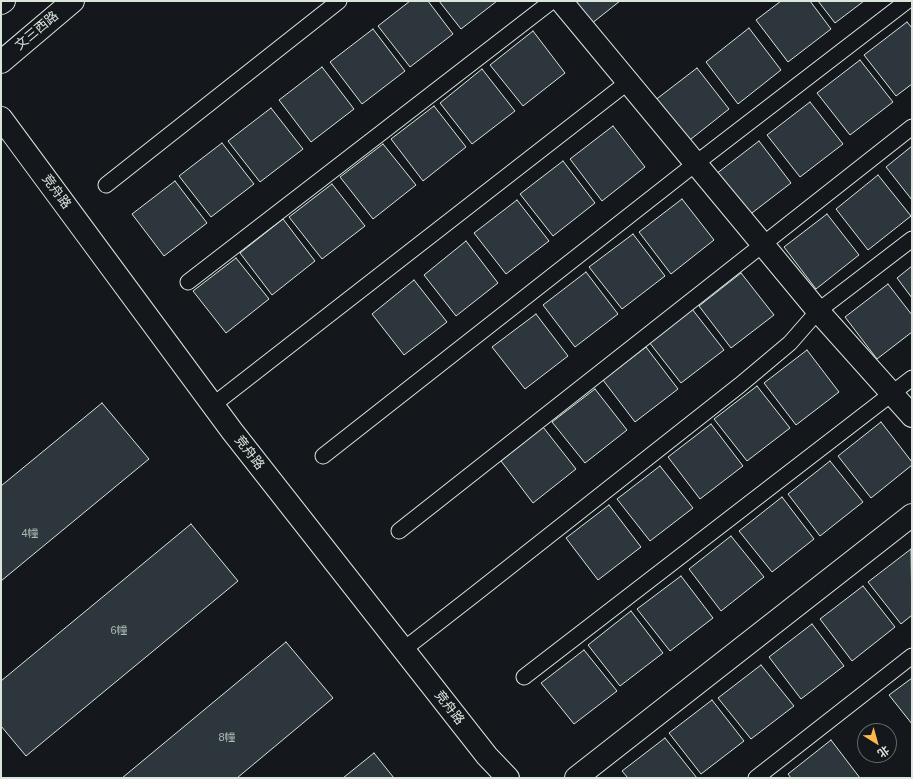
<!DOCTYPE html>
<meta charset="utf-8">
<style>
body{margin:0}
#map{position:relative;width:913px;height:779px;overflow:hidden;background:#14181c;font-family:Arial,"Noto Sans SC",sans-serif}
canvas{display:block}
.frame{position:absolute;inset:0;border:2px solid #d8e6dc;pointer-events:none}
.north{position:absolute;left:857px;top:723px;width:40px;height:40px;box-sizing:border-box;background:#14181c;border:1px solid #626a69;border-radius:50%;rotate:143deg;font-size:11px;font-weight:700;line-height:16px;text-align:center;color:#d8e6dc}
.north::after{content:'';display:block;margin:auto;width:14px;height:18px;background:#ffb74d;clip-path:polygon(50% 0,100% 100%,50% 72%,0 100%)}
</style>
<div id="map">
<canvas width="913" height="779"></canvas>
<div class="frame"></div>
<div class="north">北</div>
</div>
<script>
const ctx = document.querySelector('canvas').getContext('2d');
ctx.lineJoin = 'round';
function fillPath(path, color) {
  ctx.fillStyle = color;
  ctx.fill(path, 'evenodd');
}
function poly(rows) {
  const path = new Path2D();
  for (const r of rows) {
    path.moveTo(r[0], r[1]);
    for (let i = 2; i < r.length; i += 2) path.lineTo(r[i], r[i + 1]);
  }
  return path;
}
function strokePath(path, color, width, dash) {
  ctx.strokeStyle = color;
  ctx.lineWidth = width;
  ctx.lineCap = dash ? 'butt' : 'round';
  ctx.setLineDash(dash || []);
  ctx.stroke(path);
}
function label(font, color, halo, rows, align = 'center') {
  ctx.font = font + ' Arial,"Noto Sans SC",sans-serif';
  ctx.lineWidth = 3;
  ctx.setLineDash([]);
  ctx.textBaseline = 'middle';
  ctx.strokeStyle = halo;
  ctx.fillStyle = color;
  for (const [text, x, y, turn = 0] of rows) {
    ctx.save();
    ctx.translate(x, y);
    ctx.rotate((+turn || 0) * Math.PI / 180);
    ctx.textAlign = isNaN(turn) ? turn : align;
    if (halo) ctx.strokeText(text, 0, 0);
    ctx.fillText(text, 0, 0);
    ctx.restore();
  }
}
const building = poly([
 [410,1,428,1,453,34,410,67,378,26,410,1],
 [439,1,497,1,461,29,439,1],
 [574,1,620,1,591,24,574,1],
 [781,1,810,1,831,29,788,62,756,20,781,1],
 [818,1,864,1,835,23,818,1],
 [907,22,912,28,912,84,896,96,864,55,907,22],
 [749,28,781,70,738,104,706,62,749,28],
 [373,29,405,71,362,104,330,62,373,29],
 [533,31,565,73,523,106,490,65,533,31],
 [860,60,893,102,850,135,817,93,860,60],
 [322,67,354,109,311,142,279,100,322,67],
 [697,68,729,109,686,143,654,101,697,68],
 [482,69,515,111,472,144,440,103,482,69],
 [810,102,843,144,800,177,767,135,810,102],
 [434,106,466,147,423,181,391,139,434,106],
 [271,108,303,149,260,182,228,141,271,108],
 [613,126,645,167,602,201,570,159,613,126],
 [759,141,791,183,748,216,716,174,759,141],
 [222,143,254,184,211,217,179,176,222,143],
 [383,144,416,185,373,219,340,177,383,144],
 [912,146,912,200,886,167,912,146],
 [563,161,595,203,553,236,520,194,563,161],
 [878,175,911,216,868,250,836,209,878,175],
 [175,181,207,223,164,256,132,214,175,181],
 [332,184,365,226,322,259,289,217,332,184],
 [682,199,714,240,671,274,639,232,682,199],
 [517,200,549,241,506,274,474,233,517,200],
 [827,214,859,255,816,289,784,247,827,214],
 [283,219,315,261,272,295,240,253,283,219],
 [633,234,665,276,622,309,589,267,633,234],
 [466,241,498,283,456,316,424,275,466,241],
 [236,258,269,299,226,333,193,291,236,258],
 [912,266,912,298,897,278,912,266],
 [586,272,618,314,575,347,543,305,586,272],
 [741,273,774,315,731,348,699,306,741,273],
 [414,280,447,322,404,355,372,314,414,280],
 [888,284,912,315,912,332,877,359,845,317,888,284],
 [692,309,724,350,681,383,649,342,692,309],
 [536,314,568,356,525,389,492,347,536,314],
 [646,347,678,389,635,422,603,380,646,347],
 [807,350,839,392,796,425,764,383,807,350],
 [757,386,790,428,747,461,714,419,757,386],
 [595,389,627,430,585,463,552,422,595,389],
 [102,403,149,459,1,581,1,486,102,403],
 [881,422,912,462,912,465,871,498,838,456,881,422],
 [711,424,743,466,700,499,668,457,711,424],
 [543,427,576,469,533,503,501,461,543,427],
 [830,461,863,502,820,536,788,494,830,461],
 [660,466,693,508,650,541,617,499,660,466],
 [782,497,814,539,772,572,739,531,782,497],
 [609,505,641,547,598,580,566,538,609,505],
 [191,524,238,581,26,756,1,726,1,681,191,524],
 [731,536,764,577,721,611,689,569,731,536],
 [911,549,912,615,901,624,868,582,911,549],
 [681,576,713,618,670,651,637,609,681,576],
 [863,586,895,627,852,661,820,619,863,586],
 [631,611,663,653,620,686,588,645,631,611],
 [812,624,844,666,801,699,769,657,812,624],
 [286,642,333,698,237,778,122,778,286,642],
 [584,650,617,691,574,724,541,683,584,650],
 [761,665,794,706,751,739,718,698,761,665],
 [912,678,912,724,889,695,912,678],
 [712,700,744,741,701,774,669,733,712,700],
 [665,738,697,778,628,778,622,771,665,738],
 [831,740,860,778,791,778,788,774,831,740],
 [374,753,394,778,343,778,374,753]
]);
fillPath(building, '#2c363c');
strokePath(building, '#d8e6dc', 1);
const service = poly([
 [106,185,339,1],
 [188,282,552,1],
 [213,405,628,82],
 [323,456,695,164,907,1],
 [399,531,912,127],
 [403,650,475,594,740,385,790,343,818,311,912,239],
 [524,677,912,378],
 [756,778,912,656]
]);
const minor = poly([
 [561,1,818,311,912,416],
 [576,778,912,515]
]);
const tertiary = poly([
 [1,118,232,431,487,756,508,778]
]);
const secondary = poly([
 [1,3,4,1],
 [1,62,73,1]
]);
strokePath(service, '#d8e6dc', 17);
strokePath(minor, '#d8e6dc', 24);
strokePath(tertiary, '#d8e6dc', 24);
strokePath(secondary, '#d8e6dc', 24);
strokePath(service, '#14181c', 15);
strokePath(minor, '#14181c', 22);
strokePath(tertiary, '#14181c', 22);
strokePath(secondary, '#14181c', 22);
label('11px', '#adbab4', null, [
 ["4幢",30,534],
 ["6幢",119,631],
 ["8幢",227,738]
]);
label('13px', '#d8e6dc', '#14181c', [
 ["文三西路",37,31,-40],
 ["竞舟路",56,192,54],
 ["竞舟路",249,453,52],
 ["竞舟路",449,708,52]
]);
</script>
